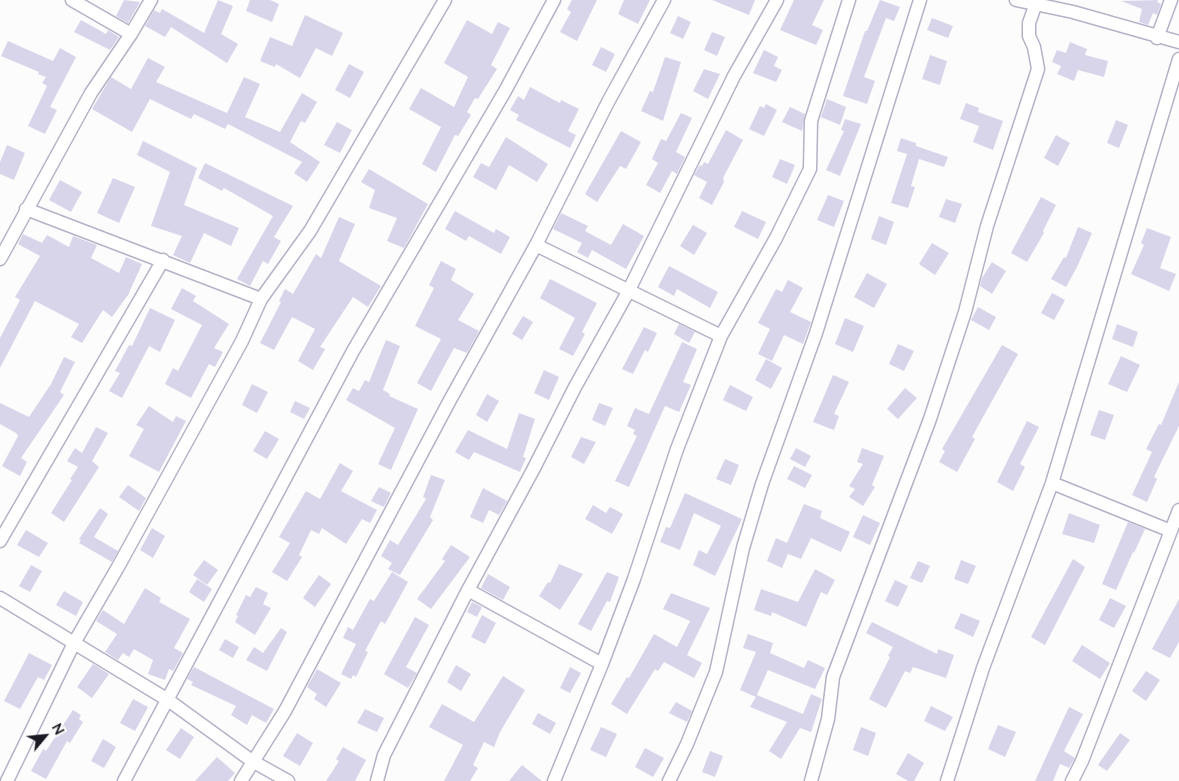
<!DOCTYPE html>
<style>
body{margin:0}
#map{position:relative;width:1179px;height:781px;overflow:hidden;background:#fcfcfc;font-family:Mulish,sans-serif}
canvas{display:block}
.north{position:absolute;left:20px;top:711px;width:50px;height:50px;-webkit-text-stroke:4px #fcfcfc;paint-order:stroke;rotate:62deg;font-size:14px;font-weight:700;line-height:20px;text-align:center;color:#1b1a22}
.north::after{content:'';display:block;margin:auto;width:18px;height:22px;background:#1b1a22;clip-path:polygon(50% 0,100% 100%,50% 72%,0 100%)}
</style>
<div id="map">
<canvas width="1179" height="781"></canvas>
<div class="north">N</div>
</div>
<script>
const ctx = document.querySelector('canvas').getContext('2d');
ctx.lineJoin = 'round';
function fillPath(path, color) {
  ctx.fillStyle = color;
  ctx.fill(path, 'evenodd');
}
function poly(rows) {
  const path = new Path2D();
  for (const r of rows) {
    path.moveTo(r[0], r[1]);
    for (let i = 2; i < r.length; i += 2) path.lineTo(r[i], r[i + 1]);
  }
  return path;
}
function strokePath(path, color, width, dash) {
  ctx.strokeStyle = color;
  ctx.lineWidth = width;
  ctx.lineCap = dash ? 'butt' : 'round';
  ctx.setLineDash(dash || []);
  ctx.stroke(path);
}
fillPath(poly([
 [124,0,140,2,128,23,116,16],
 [218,0,233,6,221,34,238,44,227,63,171,27,165,37,145,26,154,10,160,13,162,9,204,33],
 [250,0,270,0,279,4,272,22,246,11],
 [572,0,597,0,577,41,560,32,571,12,567,9],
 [624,0,650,0,638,24,618,14],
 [712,0,755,0,749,15],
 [794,0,824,0,812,25,823,30,816,45,780,30],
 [880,0,900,7,894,21,886,18,864,77,875,81,867,104,843,96,865,31,867,31],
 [1158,0,1157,2,1161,4,1157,15,1153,13,1148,25,1139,22,1142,9,1121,1],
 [305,15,343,33,332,56,316,48,300,78,276,64,275,67,260,61,270,37,292,46],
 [678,16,691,22,683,39,670,33],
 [932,18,953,26,948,38,927,30],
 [81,20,106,34,108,30,119,37,110,50,74,32],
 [467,20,492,34,498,22,510,28,491,65,497,69,478,99,475,98,467,112,471,115,458,136,455,135,436,172,422,164,441,127,409,109,421,88,454,107,468,77,444,63],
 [712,32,725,37,717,56,704,50],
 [8,41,53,61,60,48,76,57,50,107,57,110,45,134,28,126,47,86,42,83,46,77,38,74,39,72,1,56],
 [1070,42,1087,49,1085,55,1108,61,1104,77,1078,70,1074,81,1057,74,1061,66,1052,62,1057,50,1066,53],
 [601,47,615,54,606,72,592,65],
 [764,50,778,57,774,66,782,70,776,82,753,73],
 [930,55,947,61,940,85,922,79],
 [665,57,681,62,663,121,641,111,650,91,653,92],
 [148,58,165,67,156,82,227,113,244,77,260,84,245,117,280,132,302,93,317,102,305,123,301,121,290,142,320,162,307,182,294,173,302,162,228,124,225,129,194,114,191,119,150,99,132,132,92,109,111,77,131,89],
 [349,64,364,72,350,98,335,90],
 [704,69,720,74,708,99,693,91],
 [530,87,560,103,561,100,579,109,568,131,576,135,570,148,516,120,519,115,510,110,518,96,524,100],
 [827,99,846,107,840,125,821,117],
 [966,103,979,108,978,112,1003,121,993,150,973,142,979,126,960,119],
 [766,104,777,110,764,136,749,129,760,106,764,108],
 [790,107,805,114,802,131,782,122],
 [681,113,692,118,676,152,685,157,677,174,672,171,660,193,646,185,658,163,652,159,661,139,666,141],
 [845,119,861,124,840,176,826,170,844,131,841,130],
 [1116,120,1128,125,1119,148,1107,143],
 [337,122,352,130,340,153,324,145],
 [726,130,743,140,723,178,724,182,712,205,699,198,707,182,694,175,700,165,702,166,704,162,708,164],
 [621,131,641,142,626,169,620,166,597,202,585,194],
 [1056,135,1070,143,1058,166,1044,158],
 [506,137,548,164,537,182,509,165,496,190,473,177,481,163,489,167],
 [901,138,916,143,916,146,948,157,944,167,919,159,911,186,915,187,908,208,891,203,907,154,897,151],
 [143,141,197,168,184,205,239,228,231,246,204,233,190,263,173,255,182,236,151,226,170,172,137,155],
 [7,145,25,153,14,180,0,174,0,162],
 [780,159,795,165,787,184,772,177],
 [205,163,293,206,274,237,281,241,268,264,263,261,250,286,237,279,273,216,224,188,222,191,198,178],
 [369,169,428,204,404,248,387,241,397,218,369,208,375,190,361,182],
 [113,178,135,187,119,223,97,213],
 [60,180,82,192,71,212,49,200],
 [828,195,844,201,834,227,817,220],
 [1041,197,1056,205,1043,231,1044,233,1027,262,1011,253],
 [946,199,962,204,955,223,939,217],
 [455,211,494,233,496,229,510,237,501,254,469,236,466,241,445,229],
 [742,211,766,222,758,239,734,227],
 [561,213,588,226,585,231,611,245,623,224,644,236,626,269,592,250,588,258,577,252,582,243,553,229],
 [879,216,894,222,886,245,871,239],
 [339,217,355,224,339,261,381,286,368,307,353,297,320,347,325,349,313,370,298,361,315,329,292,317,274,350,260,343,281,302,279,301,285,289,293,294,316,254,321,258],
 [693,225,707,233,694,255,680,246],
 [1078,227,1092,233,1077,267,1066,287,1051,279,1064,257,1066,258],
 [1147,228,1171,237,1160,268,1176,274,1169,291,1131,274,1144,245,1141,243],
 [23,234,42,243,47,235,69,247,73,236,97,245,91,258,119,273,126,257,142,264,128,295,112,317,103,310,82,343,71,337,79,324,35,301,0,368,0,338,20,300,15,297,40,256,18,244],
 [932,243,949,253,935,275,919,264],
 [441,261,456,269,451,280,474,294,458,320,479,331,467,353,454,348,431,391,417,383,441,339,415,326,434,288,429,285],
 [992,262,1006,271,992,294,980,286,982,278],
 [669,266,718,292,710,308,677,289,674,296,658,287],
 [867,273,887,284,874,308,854,297],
 [550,279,597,303,582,332,585,334,573,356,559,349,575,318,540,298],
 [788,280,803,288,790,312,811,322,803,344,784,335,772,361,758,354,770,329,758,323,776,289,782,292],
 [182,288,196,296,193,301,229,324,214,348,223,352,215,367,209,364,191,398,165,384,173,368,178,371,202,325,171,309],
 [1052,293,1065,300,1054,320,1041,313],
 [978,307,996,317,989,330,971,320],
 [150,308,175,320,160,352,149,346,122,398,109,391,120,373,115,371,129,345,132,346],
 [523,316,533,322,522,340,512,334],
 [845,318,864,326,853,352,835,344],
 [679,324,695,332,689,343,674,334],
 [1117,324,1138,332,1133,347,1112,339],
 [644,327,657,333,648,352,645,350,633,374,622,369],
 [386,340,400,346,383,390,390,394,389,396,418,409,391,470,378,464,395,428,346,400,353,388,359,391,365,380,369,382],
 [682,342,697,349,683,382,691,385,679,412,665,406,629,487,615,481,637,436,633,434,635,430,627,426,635,408,649,414],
 [898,344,914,351,904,371,889,364],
 [1002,345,1018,354,972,437,975,439,957,472,939,462,945,451,942,449],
 [1121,356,1140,365,1127,392,1108,384],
 [64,357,75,362,60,392,64,395,21,458,27,462,20,476,2,466,18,436,16,433,0,424,0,403,29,417,51,384],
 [766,359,782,368,771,389,755,380],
 [544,370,559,377,549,400,534,393],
 [833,375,849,382,834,414,839,416,834,430,813,422],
 [1179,382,1179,426,1154,477,1157,479,1147,502,1132,495,1152,452,1146,449,1159,424,1161,425],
 [252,384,268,392,257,413,242,405],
 [730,385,753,397,746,411,723,400],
 [905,388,917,398,898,419,887,409],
 [487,394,499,401,487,422,476,415],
 [295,401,310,408,304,419,290,412],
 [599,403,613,408,605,426,592,420],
 [149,406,173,422,176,416,186,421,159,472,129,456,144,429,136,425],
 [1099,410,1114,415,1105,440,1090,435],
 [519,413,535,419,523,457,526,458,520,472,474,452,469,460,455,452,468,430,507,449],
 [1027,421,1039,427,1020,464,1025,467,1013,491,997,482],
 [96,427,108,433,92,461,99,467,64,522,51,513,72,480,70,479,78,467,67,461,75,448,82,453],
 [265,431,279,439,267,459,253,451],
 [581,437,596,442,584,464,571,457],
 [796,448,811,456,805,467,790,459],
 [862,448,884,456,872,485,875,487,863,506,849,497,855,489,849,486,863,464,857,462],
 [725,459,739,465,731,485,716,479],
 [340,463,353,471,341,491,377,510,370,523,362,519,346,544,322,528,319,534,311,530,299,555,302,557,287,581,272,572,290,543,279,537,306,491,320,499],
 [794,466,812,475,805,488,787,479],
 [431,475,445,480,430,517,433,520,400,575,388,569,392,563,381,556,390,540,398,545,426,499,423,497],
 [128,485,146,498,139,511,119,497],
 [379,487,391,493,384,507,371,501],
 [483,488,507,501,499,515,489,510,483,523,470,517],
 [685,493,742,519,715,576,693,565,699,550,707,554,721,526,694,513,680,550,660,542,666,527,670,528],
 [804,504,822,511,820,518,850,532,841,552,811,538,801,559,788,554,782,568,767,561,776,538,787,543],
 [593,505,606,513,610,507,623,514,612,534,585,519],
 [100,508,108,514,94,537,118,551,112,562,79,543,81,540,79,539],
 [1069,513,1100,525,1094,543,1062,534],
 [863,515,880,523,870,545,853,537],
 [1128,522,1145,529,1134,553,1133,552,1116,590,1102,584],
 [152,528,165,536,153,558,140,550],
 [26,530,48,543,39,557,17,545],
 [451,545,470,557,431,609,417,599,445,561,442,559],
 [1073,559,1085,567,1045,645,1031,637],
 [204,560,218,570,207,585,193,575],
 [961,560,976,566,968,584,954,579],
 [918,561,930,566,922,583,910,578],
 [559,564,583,574,560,610,539,596,548,582,550,583],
 [31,565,42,571,30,592,19,586],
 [815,569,835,580,827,595,821,592,806,627,772,612,771,616,754,610,761,589,798,602],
 [392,572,408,582,385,624,381,621,365,651,368,652,356,677,353,675,351,679,341,674,356,644,343,638,348,627,353,630,370,599,374,601],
 [607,572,619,577,610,602,607,601,591,631,578,624],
 [488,574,510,587,503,600,481,588],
 [319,575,331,584,315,607,303,598],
 [197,579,212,589,204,602,189,592],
 [895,580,908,586,898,607,885,601],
 [256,587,268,593,263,604,271,608,255,635,235,622,238,616,236,615,246,595,250,597],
 [145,588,161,598,159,602,190,619,174,648,183,653,173,671,169,669,165,680,148,674,153,660,134,649,129,657,123,653,118,660,105,652,117,634,96,621,103,610,124,624],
 [64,591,83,602,76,616,56,605],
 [671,593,710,608,687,655,702,663,694,678,664,662,658,671,655,669,627,714,611,704,627,677,629,678,654,634,677,647,690,621,663,609],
 [1110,598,1126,606,1114,628,1099,620],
 [1179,599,1179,642,1170,658,1152,649],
 [472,602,482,607,477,617,467,612],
 [961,613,980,621,973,637,954,628],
 [482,615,496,623,485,644,471,637],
 [415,617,429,625,406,667,417,673,408,688,384,674],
 [872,622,937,654,938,649,954,655,946,678,913,667,910,673,905,671,886,708,869,699,890,657,888,656,893,647,866,633],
 [281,628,287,632,267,671,246,660,254,647,263,653],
 [748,634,773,643,770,653,804,668,808,660,825,668,815,689,768,670,756,697,740,690,756,652,743,648],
 [225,639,239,647,233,658,219,650],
 [1082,645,1110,663,1100,679,1072,661],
 [29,653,52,665,44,680,38,677,20,709,4,701],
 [93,664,109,674,92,698,77,687],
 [456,665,471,674,461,691,447,682],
 [194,667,274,709,266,723,252,715,247,725,231,715,236,706,191,685,193,682,187,679],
 [570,667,581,673,570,693,560,688],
 [317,669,341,683,326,707,314,699,317,694,307,687],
 [1146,671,1160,680,1146,701,1132,691],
 [503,676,525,690,500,732,494,747,484,742,473,765,478,768,470,781,444,781,463,745,429,727,442,704,474,722],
 [811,694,822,699,811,732,800,728,781,759,769,751,787,722,750,707,757,695,803,714],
 [133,699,148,707,135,731,120,723],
 [676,702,692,711,687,722,669,713],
 [931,706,953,717,945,731,924,721],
 [1069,707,1083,714,1064,751,1075,758,1069,768,1060,764,1053,781,1035,781],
 [365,709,384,718,377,732,357,723],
 [73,710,81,715,79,719,83,722,70,743,67,741,46,779,31,771,43,749,46,751],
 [538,713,556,723,550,734,532,724],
 [998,725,1016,732,1005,757,988,749],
 [601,727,617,734,606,757,590,750],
 [861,727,876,733,868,756,853,750],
 [181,728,194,737,180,759,166,750],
 [297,733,313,743,300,766,283,756],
 [1120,733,1130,740,1107,771,1098,765],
 [103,739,116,747,104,768,91,761],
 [343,747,366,760,355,781,326,781,339,761,336,759],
 [645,748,664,758,653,777,635,767],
 [710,751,723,756,715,777,702,772],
 [908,753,924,763,914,781,908,781,896,774],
 [217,757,235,773,228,781,195,781],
 [522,765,542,781,509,781]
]), '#d8d5eb');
const street = poly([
 [72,0,131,34],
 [1016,0,1073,12,1179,42],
 [1157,38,1171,0],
 [26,209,261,299],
 [536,245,721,336],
 [0,259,91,93,131,34,151,0],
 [1052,483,1171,531],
 [0,541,163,260],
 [468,590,602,664],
 [0,598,168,700,252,761,288,781],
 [7,781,74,643,118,567,242,341,261,299,310,231,445,0],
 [124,781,353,351,505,91,554,0],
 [241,781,285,711,450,400,536,245,608,102,664,0],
 [377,781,384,755,468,590,533,470,575,387,628,292,734,76,777,0],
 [554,781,602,664,634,579,677,449,721,336,776,238,810,169,811,121,849,0],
 [669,781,687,744,716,672,743,548,762,484,816,333,920,0],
 [811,781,828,719,833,677,930,419,965,312,987,226,1038,69,1034,47,1029,36,1029,23,1035,6],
 [947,781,983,668,1052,483,1179,59],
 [1072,781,1082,761,1179,510]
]);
strokePath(street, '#b5b2c7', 15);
strokePath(street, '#fff', 12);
</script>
